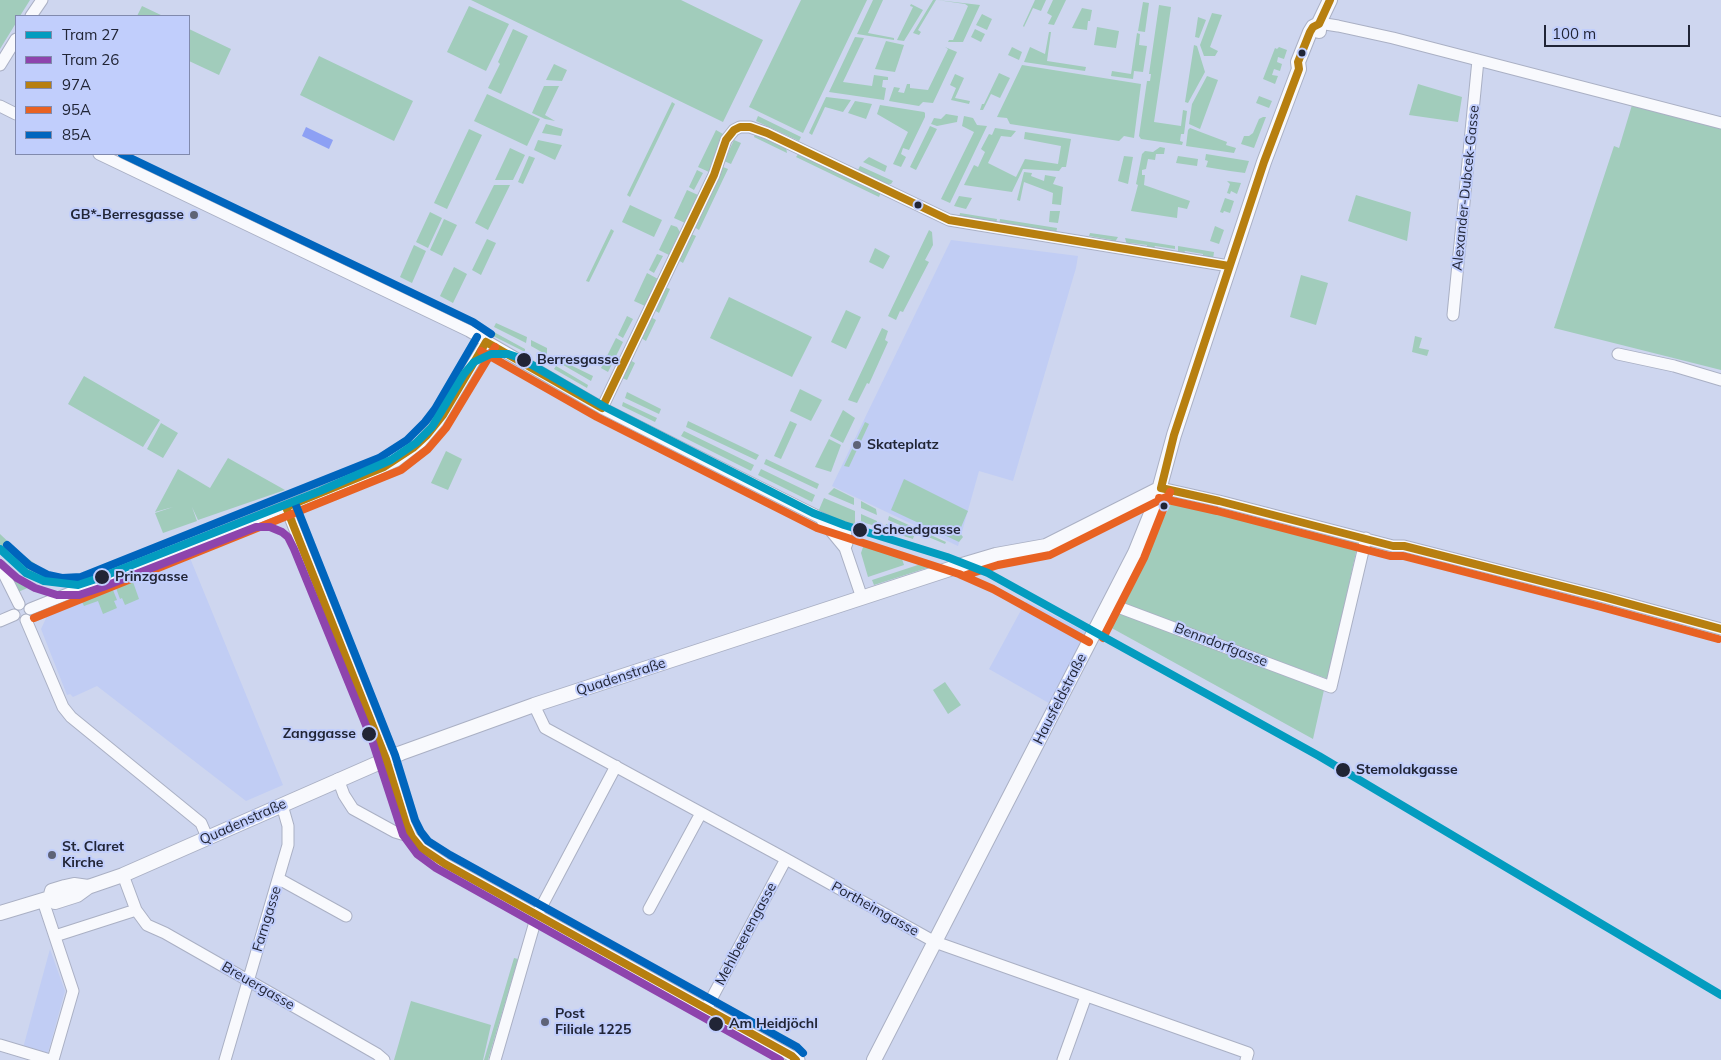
<!DOCTYPE html>
<meta charset="utf-8">
<style>
body{margin:0}
#map{position:relative;width:1721px;height:1060px;overflow:hidden;background:#ced6ef;font-family:Mulish,sans-serif}
canvas{display:block}
.legend{position:absolute;left:15px;top:15px;width:175px;height:140px;box-sizing:border-box;background:#c1cefc;border:1px solid #818aad;margin:0;padding:6px 9px;list-style:none;font-size:15px;color:#212536}
.legend li{display:flex;align-items:center;gap:10px;height:25px}
.legend b{width:25px;border:1px solid #818aad}
.scale{position:absolute;left:1544px;top:25px;width:146px;height:22px;box-sizing:border-box;border:2px solid #212536;border-top:0;padding-left:6px;font-size:15px;line-height:18px;white-space:nowrap;color:#212536;-webkit-text-stroke:4px #c1cefc;paint-order:stroke}
</style>
<div id="map">
<canvas width="1721" height="1060"></canvas>
<ul class="legend">
<li><b style="height:6px;background:#039cbf"></b>Tram 27</li>
<li><b style="height:6px;background:#8e44ad"></b>Tram 26</li>
<li><b style="height:6px;background:#b77f10"></b>97A</li>
<li><b style="height:6px;background:#e86223"></b>95A</li>
<li><b style="height:6px;background:#0065bd"></b>85A</li>
</ul>
<div class="scale">100 m</div>
</div>
<script>
const ctx = document.querySelector('canvas').getContext('2d');
ctx.lineJoin = 'round';
function fillPath(path, color) {
  ctx.fillStyle = color;
  ctx.fill(path, 'evenodd');
}
function poly(rows) {
  const path = new Path2D();
  for (const r of rows) {
    path.moveTo(r[0], r[1]);
    for (let i = 2; i < r.length; i += 2) path.lineTo(r[i], r[i + 1]);
  }
  return path;
}
function strokePath(path, color, width, dash) {
  ctx.strokeStyle = color;
  ctx.lineWidth = width;
  ctx.lineCap = dash ? 'butt' : 'round';
  ctx.setLineDash(dash || []);
  ctx.stroke(path);
}
function label(font, color, halo, rows, align = 'center') {
  ctx.font = font + ' Mulish,sans-serif';
  ctx.lineWidth = 4;
  ctx.setLineDash([]);
  ctx.textBaseline = 'middle';
  ctx.strokeStyle = halo;
  ctx.fillStyle = color;
  for (const [text, x, y, turn = 0] of rows) {
    ctx.save();
    ctx.translate(x, y);
    ctx.rotate((+turn || 0) * Math.PI / 180);
    ctx.textAlign = isNaN(turn) ? turn : align;
    if (halo) ctx.strokeText(text, 0, 0);
    ctx.fillText(text, 0, 0);
    ctx.restore();
  }
}
fillPath(poly([
 [951,240,1078,256,1076,268,1013,481,979,471,958,546,832,486],
 [190,558,283,785,246,801,97,686,73,697,70,694,67,695,41,629,47,616,88,599,94,600,93,598],
 [1026,601,1090,634,1054,706,989,669],
 [50,949,65,991,48,1053,23,1048]
]), '#c1cdf4');
fillPath(poly([
 [0,0,30,0,20,16,16,16,16,23,0,49],
 [471,0,681,0,763,40,723,122],
 [801,0,867,0,803,133,749,107],
 [873,0,883,0,868,33,894,38,894,40,857,34],
 [933,0,936,0,918,30,921,32,919,35,913,33],
 [937,0,980,5,963,42,948,42,949,40,953,40,968,6,965,4],
 [1035,0,1046,0,1041,11,1033,8,1024,27,1023,26],
 [1053,0,1066,0,1054,25,1048,24,1052,16,1047,13],
 [1143,2,1149,3,1145,32,1138,31],
 [911,4,923,10,904,41,897,40,913,7,910,6],
 [1159,5,1171,7,1154,122,1181,126,1183,110,1187,111,1184,134,1181,134,1180,141,1183,142,1182,145,1141,139,1139,136,1147,81,1150,81,1151,74,1149,74],
 [142,6,163,16,137,16],
 [469,6,509,24,486,71,447,52],
 [1082,8,1092,10,1090,21,1088,21,1087,30,1072,28],
 [1212,13,1222,15,1210,47,1218,51,1215,56,1204,56,1200,45],
 [982,14,992,19,987,30,976,25],
 [1198,17,1206,20,1199,38,1195,37],
 [1097,27,1119,31,1116,48,1094,45],
 [189,29,231,49,219,75,189,61],
 [513,29,528,36,501,94,488,88,500,64,498,62],
 [975,29,985,34,981,42,971,37],
 [1049,32,1051,32,1047,61,1086,67,1085,71,1024,62,1030,47,1045,54],
 [1137,33,1140,34,1139,45,1147,46,1143,72,1134,71,1133,79,1111,76,1112,71,1131,74],
 [855,37,864,38,843,82,872,86,874,75,888,77,888,80,883,80,882,87,886,88,884,100,829,92],
 [886,41,904,45,895,72,875,69],
 [1194,45,1197,46,1205,72,1188,103,1185,102],
 [945,47,957,52,933,103,923,102,919,106,889,101,894,87,900,88,898,92,904,93,907,84,910,84,910,88,928,90,948,49],
 [1012,47,1022,52,1019,60,1008,55],
 [1279,47,1287,50,1284,59,1278,57,1277,62,1282,64,1280,71,1274,69,1272,75,1278,76,1275,84,1263,79,1275,48,1277,49],
 [319,56,413,101,394,141,300,95],
 [554,64,567,70,562,81,546,80],
 [1022,65,1141,84,1134,138,1124,136,1119,141,1010,124,1007,118,997,117],
 [999,73,1010,78,1000,98,991,94,983,110,980,110,982,104,984,104],
 [955,74,964,78,955,98,970,101,969,104,951,100,956,88,950,85],
 [1207,76,1218,80,1200,129,1189,124,1192,104],
 [1418,84,1462,97,1458,122,1409,115],
 [544,86,559,86,545,115,555,121,545,119,532,113],
 [487,94,540,119,527,146,474,121],
 [1259,96,1272,101,1269,108,1256,103],
 [826,97,851,100,843,112,825,107,812,135,809,133],
 [855,101,872,104,866,119,848,113],
 [672,102,675,104,630,197,627,195],
 [880,105,924,112,925,113,925,117,909,150,903,148,901,154,906,157,901,167,893,164,908,132,877,114],
 [1632,105,1721,126,1721,370,1554,328,1614,146,1619,148],
 [946,114,958,116,957,122,937,126,931,124,934,118,941,119],
 [758,116,801,137,799,141,756,121],
 [964,116,973,118,977,125,987,126,950,203,941,199,974,132,962,126],
 [1263,117,1266,117,1254,148,1241,144,1244,136,1249,136,1253,133,1259,119],
 [546,124,563,129,561,136,542,133],
 [930,126,937,129,916,170,910,167],
 [995,128,1016,131,1011,137,1001,136,988,163,1016,177,1025,159,1058,164,1061,146,1024,139,1025,132,1071,139,1066,167,1062,167,1059,171,1023,169,1012,192,964,185,974,165,978,167,985,152,981,149,989,134,992,135],
 [1190,128,1227,142,1226,145,1236,148,1234,153,1186,146,1188,130],
 [469,129,482,135,447,209,434,203],
 [716,130,723,134,709,172,698,167],
 [755,134,786,147,787,153,754,137],
 [538,140,562,145,555,160,534,150],
 [734,140,741,143,731,164,724,161],
 [1160,147,1165,148,1164,154,1156,154,1155,160,1148,159,1146,169,1142,170,1142,175,1145,175,1144,185,1190,201,1187,209,1178,207,1177,218,1131,211,1138,185,1136,184,1142,154,1145,151,1153,152],
 [510,148,525,155,513,180,495,180],
 [799,153,881,192,879,197,796,157],
 [1206,154,1249,161,1245,173,1230,171,1206,167,1208,161,1205,160],
 [529,156,535,158,523,184,518,182],
 [1124,156,1133,157,1128,184,1118,181],
 [1178,156,1198,159,1197,166,1176,163],
 [869,157,887,166,885,172,863,162],
 [860,166,893,181,891,184,887,184,858,170],
 [723,167,728,169,699,230,694,227],
 [697,170,703,173,694,190,689,187],
 [1024,172,1032,173,1031,176,1044,181,1045,175,1056,177,1053,184,1063,187,1061,205,1052,204,1053,193,1024,182,1020,201,1017,200],
 [1227,181,1241,183,1237,194,1231,191,1230,194,1227,193,1230,184],
 [494,185,510,185,488,230,475,223],
 [687,190,698,195,685,223,674,218],
 [1356,195,1411,212,1407,241,1348,221],
 [959,196,972,198,966,209,954,206],
 [1225,198,1234,201,1230,213,1224,211,1223,213,1220,212],
 [630,205,662,220,654,237,622,222],
 [1050,211,1060,211,1058,223,1049,222],
 [430,212,442,218,428,248,416,242],
 [960,213,997,219,996,224,959,218],
 [444,219,457,225,442,256,430,250],
 [1000,219,1057,228,1056,234,999,225],
 [671,225,677,227,680,232,669,255,659,250],
 [1215,226,1224,230,1219,244,1210,241],
 [611,229,614,231,589,282,586,281],
 [929,230,932,232,933,245,925,260,929,262,903,312,900,311,896,320,888,316],
 [1090,233,1118,237,1115,242,1112,242,1112,240,1089,236],
 [691,234,696,236,683,263,678,260],
 [1125,238,1175,246,1175,249,1155,246,1154,248,1147,247,1147,245,1130,243,1127,245],
 [487,239,496,243,481,275,472,270],
 [414,245,426,251,412,283,400,277],
 [1178,246,1214,252,1213,259,1203,257,1203,254,1185,251,1184,253,1178,253],
 [875,248,890,256,883,269,869,262],
 [657,254,663,256,654,273,649,270],
 [454,267,467,274,453,303,440,296],
 [647,273,658,279,645,306,634,301],
 [1301,275,1328,283,1316,325,1290,317],
 [665,287,670,289,659,313,654,310],
 [729,297,812,337,792,377,710,338],
 [846,310,861,317,846,349,831,342],
 [627,316,633,319,623,338,618,335],
 [651,317,656,320,646,341,641,338],
 [496,323,527,337,526,343,494,327],
 [882,328,888,331,885,340,888,342,869,384,867,383,857,403,848,400],
 [492,331,525,349,525,352,489,334],
 [1415,336,1422,338,1419,348,1429,350,1427,356,1412,352],
 [616,338,623,342,608,372,601,368],
 [531,340,547,348,547,355,531,346],
 [560,360,593,376,591,381,558,362],
 [630,360,635,363,627,380,622,378],
 [556,366,588,385,587,388,554,369],
 [84,376,160,420,143,447,68,404],
 [800,389,822,400,811,421,790,411],
 [627,392,661,409,659,414,625,398],
 [623,402,657,418,655,422,622,406],
 [843,410,855,418,843,443,830,436],
 [688,421,759,455,756,460,686,427],
 [790,421,797,424,781,459,774,456],
 [865,422,869,424,849,467,844,466],
 [161,423,178,433,163,458,147,449],
 [684,431,754,465,751,471,681,436],
 [829,439,841,445,831,472,815,467],
 [446,451,462,459,448,490,431,483],
 [228,458,285,490,198,520,192,507,197,521,163,533,155,513,173,507,155,512,178,469,210,488],
 [766,459,819,484,817,489,764,464],
 [761,469,815,495,812,502,758,475],
 [904,479,968,511,959,532,963,537,959,542,891,510],
 [834,488,854,498,854,505,828,494],
 [824,498,855,511,855,526,818,512],
 [1174,498,1358,543,1328,679,1119,604],
 [861,501,876,509,877,515,861,508],
 [861,514,877,521,876,526,861,522],
 [889,516,946,542,945,544,888,520],
 [886,524,914,536,913,539,885,530],
 [0,534,19,552,37,565,38,570,35,575,21,564,0,544],
 [864,544,901,556,904,565,868,577,861,553],
 [1,561,18,576,31,584,30,587,18,592],
 [924,563,933,566,874,585,872,580],
 [50,573,65,578,80,579,81,581,65,583,44,579,46,575],
 [133,582,139,599,125,605,122,598,120,599,116,588],
 [113,590,117,600,114,601,117,608,103,614,98,601,84,606,82,602],
 [1117,609,1324,690,1313,739,1108,626],
 [945,682,961,705,948,714,933,690],
 [514,958,518,959,488,1060,484,1060],
 [411,1001,491,1025,483,1060,394,1060]
]), '#a1ccbb');
fillPath(poly([
 [306,127,333,140,329,149,302,136]
]), '#8da0f4');
const minor = poly([
 [31,16,42,0],
 [1319,23,1338,26,1393,38,1721,123],
 [0,65,16,39],
 [0,106,16,114],
 [99,154,469,331,602,408,845,530,847,543,845,548],
 [1453,315,1478,60],
 [1618,354,1674,366,1721,380],
 [602,408,714,175,726,140,734,130,740,127,750,127,767,133,949,220,1229,266],
 [1161,488,1219,501,1393,546,1404,546,1604,597,1721,629],
 [286,507,386,759,406,824,412,837,421,848,445,864,799,1060],
 [822,520,845,548,862,598],
 [0,566,19,604],
 [1110,604,1331,687,1366,538],
 [30,609,374,471,396,461,421,442,438,422,486,342],
 [26,620,63,707,71,717,201,823,207,837],
 [0,621,14,615],
 [534,705,545,728,786,859,935,942,1248,1053,1246,1060],
 [338,779,344,795,353,809,395,832,412,837],
 [123,875,136,910,147,925,165,933,323,1023,377,1054,384,1060],
 [279,879,346,916],
 [43,901,73,991,53,1060],
 [649,909,701,813],
 [55,936,136,910],
 [706,1009,786,859],
 [0,1045,50,1060],
 [225,1060,288,845,288,826,282,805],
 [495,1060,537,915,616,766],
 [1063,1060,1086,996]
]);
const tertiary = poly([
 [1319,31,1319,23,1330,0],
 [50,898,52,891,65,887,74,885,88,887],
 [0,913,50,898,55,902,77,895,88,887,123,875,401,753,534,705,959,566,996,555,1046,546,1161,488],
 [874,1060,1135,553,1156,501,1174,435,1264,162,1299,69,1298,62,1310,32,1313,27,1319,24]
]);
strokePath(minor, '#aab0c4', 13);
strokePath(tertiary, '#aab0c4', 16);
strokePath(minor, '#f8f9fd', 11);
strokePath(tertiary, '#f8f9fd', 14);
strokePath(poly([
 [300,548,295,533,295,515,298,508,306,499,320,491]
]), '#c7c9d0', 1);
strokePath(poly([
 [486,342,602,408],
 [602,408,714,175,726,140,734,130,740,127,750,127,767,133,949,220,1229,266],
 [1161,488,1219,501,1393,546,1404,546,1604,597,1721,629],
 [1161,488,1174,435,1264,162,1299,69,1298,62,1310,32,1313,27,1319,24,1330,0],
 [286,507,386,759,406,824,412,837,421,848,445,864,792,1056,796,1060],
 [286,507,384,467,413,448,427,435,443,415,486,342]
]), '#b77f10', 8);
strokePath(poly([
 [481,351,597,417,817,528,959,574,993,589,1089,642],
 [1159,498,1217,511,1390,556,1403,556,1601,607,1718,639],
 [966,575,998,565,1050,555,1166,497],
 [34,618,401,470,428,449,446,428,495,347],
 [1103,638,1144,558,1170,492]
]), '#e86223', 8);
strokePath(poly([
 [122,154,473,322,491,334],
 [295,503,395,755,415,820,421,832,428,841,450,855,797,1047,803,1053],
 [7,545,29,565,48,575,62,578,81,577,379,458,407,440,425,422,435,409,477,337]
]), '#0065bd', 8);
strokePath(poly([
 [0,549,26,573,44,581,78,585,99,578,320,491,391,460,416,443,432,427,464,374,474,362,491,354,508,354,520,358,603,406,813,513,844,525,947,557,988,573,1319,756,1721,995]
]), '#039cbf', 8);
strokePath(poly([
 [0,563,17,578,35,588,57,595,79,595,103,587,256,527,270,527,282,532,288,537,294,549,372,740,403,835,417,854,436,868,780,1060]
]), '#8e44ad', 8);
for (const [x, y, r, color] of [
 [1302,53,4.5,"#212536"],
 [918,205,4.5,"#212536"],
 [194,215,5,"#5e6377"],
 [524,360,8,"#212536"],
 [857,445,5,"#5e6377"],
 [1164,506,4.5,"#212536"],
 [860,530,8,"#212536"],
 [102,577,8,"#212536"],
 [369,734,8,"#212536"],
 [1343,770,8,"#212536"],
 [52,855,5,"#5e6377"],
 [545,1022,5,"#5e6377"],
 [716,1024,8,"#212536"]
]) {
  const dot = new Path2D();
  dot.arc(x, y, r, 0, 2 * Math.PI);
  ctx.fillStyle = color;
  ctx.fill(dot);
  strokePath(dot, '#c1cefc', 2);
}
label('14px', '#212536', '#c1cefc', [
 ["Alexander-Dubcek-Gasse",1466,188,-84],
 ["Benndorfgasse",1221,645,21],
 ["Quadenstraße",621,677,-18],
 ["Hausfeldstraße",1060,699,-63],
 ["Quadenstraße",243,822,-24],
 ["Portheimgasse",875,909,29],
 ["Farngasse",267,919,-73],
 ["Mehlbeerengasse",746,934,-62],
 ["Breuergasse",258,986,30]
]);
label('bold 14px', '#212536', '#c1cefc', [
 ["GB*-Berresgasse",184,215,"right"],
 ["Skateplatz",867,445],
 ["St. Claret",62,847],
 ["Kirche",62,863],
 ["Post",555,1014],
 ["Filiale 1225",555,1030]
], 'left');
label('bold 14px', '#212536', '#c1cefc', [
 ["Berresgasse",537,360],
 ["Scheedgasse",873,530],
 ["Prinzgasse",115,577],
 ["Zanggasse",356,734,"right"],
 ["Stemolakgasse",1356,770],
 ["Am Heidjöchl",729,1024]
], 'left');
</script>
